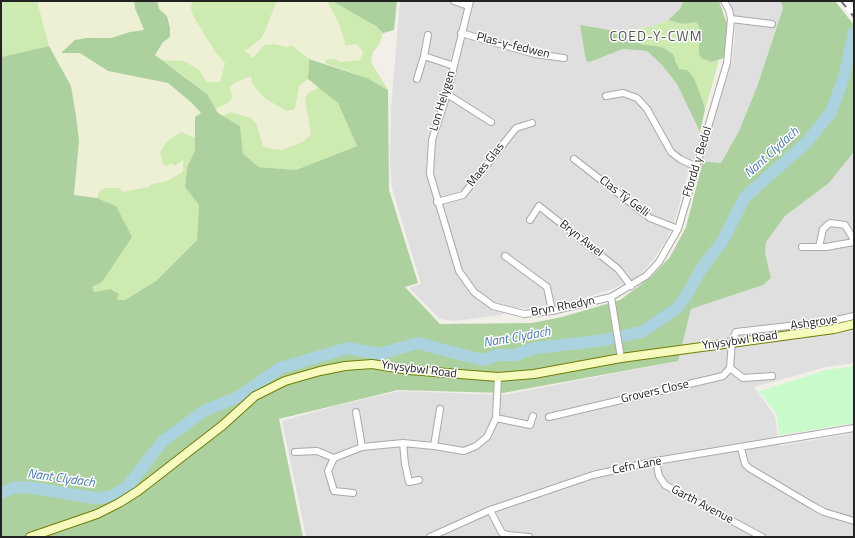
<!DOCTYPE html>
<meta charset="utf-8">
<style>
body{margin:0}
#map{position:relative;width:855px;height:538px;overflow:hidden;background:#f2efe9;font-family:"Titillium Web",sans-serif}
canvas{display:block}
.frame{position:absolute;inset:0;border:2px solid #222;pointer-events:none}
</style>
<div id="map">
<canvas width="855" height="538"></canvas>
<div class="frame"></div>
</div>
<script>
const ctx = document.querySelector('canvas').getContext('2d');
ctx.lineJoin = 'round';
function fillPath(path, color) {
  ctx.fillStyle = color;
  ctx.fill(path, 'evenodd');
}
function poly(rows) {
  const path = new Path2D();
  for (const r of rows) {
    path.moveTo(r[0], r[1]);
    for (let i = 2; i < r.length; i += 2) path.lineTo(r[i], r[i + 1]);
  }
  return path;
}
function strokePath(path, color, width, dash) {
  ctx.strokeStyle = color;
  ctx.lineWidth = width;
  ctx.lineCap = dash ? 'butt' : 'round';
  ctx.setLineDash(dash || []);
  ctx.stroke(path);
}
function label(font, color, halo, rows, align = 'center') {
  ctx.font = font + ' "Titillium Web",sans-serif';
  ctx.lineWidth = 3;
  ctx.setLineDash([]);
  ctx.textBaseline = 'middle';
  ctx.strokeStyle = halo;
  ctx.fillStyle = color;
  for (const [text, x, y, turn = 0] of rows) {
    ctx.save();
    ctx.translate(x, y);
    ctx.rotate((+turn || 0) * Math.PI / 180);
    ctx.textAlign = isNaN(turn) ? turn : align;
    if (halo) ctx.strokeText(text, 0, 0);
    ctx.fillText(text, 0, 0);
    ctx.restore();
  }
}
fillPath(poly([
 [400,1,683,1,680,9,668,20,654,26,621,32,580,26,586,61,590,62,623,49,647,51,662,65,677,84,700,132,710,134,732,62,735,35,734,16,730,2,781,1,783,8,758,84,739,131,721,163,692,159,676,217,666,241,652,261,637,278,612,289,569,303,540,309,515,308,501,315,454,321,440,319,409,288,421,284,392,188,390,164,391,108],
 [854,152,854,363,826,367,754,387,775,416,779,446,854,433,854,537,306,537,282,421,335,406,399,391,504,395,678,361,691,309,763,285,771,278,765,253,766,242,785,216,829,183]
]), '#e0dfdf');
fillPath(poly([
 [37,1,134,1,135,8,145,30,130,32,111,38,101,37,62,53,80,53,108,71,168,83,192,103,201,113,195,117,195,138,182,132,160,152,163,164,181,162,183,160,185,164,183,171,167,181,152,184,148,187,122,192,98,194,97,198,74,195,79,141,71,86,49,46],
 [157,1,192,1,191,9,199,27,225,63,220,82,207,82,175,60,159,60,154,55,163,42,170,37,170,28,167,16,159,9],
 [277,1,327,1,339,24,344,38,345,45,357,44,363,52,361,60,340,62,335,59,327,59,325,63,309,59,298,48,286,47,280,44,264,45,253,58,248,55,244,51,262,38],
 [252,76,252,83,264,98,295,109,299,86,308,79,319,87,308,93,311,134,304,141,282,150,272,149,263,146,257,125,231,112,222,116,218,113,215,109,228,103,232,98,230,87,234,83]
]), '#eef0d5');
fillPath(poly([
 [1,1,37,1,49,46,1,57],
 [192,1,277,1,262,38,245,51,253,58,264,45,275,44,286,47,293,46,309,59,308,79,299,86,295,109,287,111,264,98,252,83,251,76,234,83,230,87,232,98,228,103,215,109,207,94,179,72,159,60,184,61,198,69,207,82,220,82,225,63,216,53,193,16,191,9],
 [327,1,332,1,362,17,376,26,383,33,379,45,373,52,371,62,388,90,367,78,325,63,327,59,335,59,340,62,360,60,363,52,357,44,345,46,344,38,339,24],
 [668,20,682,24,696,21,699,26,699,54,711,62,719,60,705,110,703,102,677,67,677,61,662,47,641,44,624,36,621,32,654,26],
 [319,87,338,103,357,146,296,170,259,167,242,154,240,126,222,116,231,112,251,118,257,125,263,146,272,149,282,150,304,141,311,134,305,100,308,93],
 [182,132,195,138,195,151,187,167,185,187,199,205,197,240,156,281,125,300,116,300,110,289,94,292,92,287,102,282,107,271,116,206,97,198,98,194,101,190,107,188,120,188,122,192,148,187,152,184,167,181,179,174,183,171,183,160,175,166,171,163,167,166,163,164,160,152,168,140]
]), '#cdebb0');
fillPath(poly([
 [134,1,157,1,159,9,167,16,170,28,170,37,163,42,155,55,207,94,218,113,240,126,243,154,259,167,296,170,357,146,338,103,308,79,309,59,367,78,388,90,389,190,418,283,405,287,440,324,532,323,562,317,620,300,651,277,670,257,686,227,703,161,721,163,739,131,758,84,783,8,781,1,835,1,854,25,854,152,829,183,785,216,766,242,765,253,771,278,763,285,691,309,678,361,503,393,398,390,279,419,303,537,1,537,1,57,49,46,71,86,76,116,79,141,74,195,97,198,116,206,132,237,102,282,92,287,94,292,110,289,119,294,117,300,125,300,156,281,197,240,199,205,185,187,187,167,195,151,195,117,201,113,192,103,168,83,108,71,80,53,61,53,75,40,86,38,111,38,130,32,144,30,135,8],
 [332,1,397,1,394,30,383,33,376,26],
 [683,1,719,1,727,24,726,49,724,58,711,62,701,58,699,54,699,26,696,22,682,24,668,20,680,9],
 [580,25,621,32,624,36,641,44,662,47,673,54,679,69,687,70,694,78,703,102,705,110,700,132,677,84,662,65,647,51,623,49,590,62,586,61]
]), '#add19e');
fillPath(poly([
 [854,366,854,423,779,435,777,415,762,395,757,392,826,370]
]), '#c8facc');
fillPath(poly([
 [841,1,848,1,854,8,854,19,839,2]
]), '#fff');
strokePath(poly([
 [1,493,16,487,33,488,95,498,110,497,126,488,163,441,204,411,240,396,280,368,348,348,379,354,418,343,482,360,499,355,515,355,535,348,599,341,642,332,676,309,687,295,701,269,722,242,745,197,807,142,831,112,844,77,854,32]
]), '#aad3df', 12);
const street = poly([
 [454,1,468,6],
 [470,1,447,94,432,140,430,174,459,271,474,292,493,306,524,314,552,311,611,297,646,276,659,262,678,229,727,63,731,19,729,10,724,1],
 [731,19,772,24],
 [461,33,535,54,564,58],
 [424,56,428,35],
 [417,79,424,56,454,66],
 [447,94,491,122],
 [606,96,623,93,637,98,647,109,671,152,680,159,697,167],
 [574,159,650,218,678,229],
 [437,202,463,195,516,128,532,123],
 [530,220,539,206,618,269,631,286],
 [802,247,826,247,854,242],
 [819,247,823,229,830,223,845,225,854,240],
 [505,256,547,287,552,311],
 [611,297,621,358],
 [730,368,743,378,772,376],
 [440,409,434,446,464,451,476,446,487,437,496,418,498,377],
 [356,412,362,447],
 [549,417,723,376,730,368,732,341,736,332,832,321,854,316],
 [496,418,530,425,533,416],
 [403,443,405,464,409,482,419,480],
 [741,448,745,464,749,468,813,506,824,512,854,521],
 [295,452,317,451,334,458,362,447,403,443,434,446],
 [334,458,328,471,334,491,353,493],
 [656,461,659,476,665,485,762,537],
 [490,510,502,533,508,535,529,537],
 [430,537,490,510,593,475,656,461,854,428]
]);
const secondary = poly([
 [30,537,97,514,119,503,138,491,223,425,255,396,285,381,320,371,345,366,372,364,409,370,498,377,534,374,621,358,834,329,854,324]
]);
strokePath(street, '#a9a9a9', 8);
strokePath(secondary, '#707d05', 10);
strokePath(street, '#fff', 6);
strokePath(secondary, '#f7fabf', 8);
strokePath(poly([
 [841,1,854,17]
]), '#707070', 2, [8, 8]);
label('12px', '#222', '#fff', [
 ["Plas-y-fedwen",513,46,14],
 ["Lon Helygen",443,101,-73],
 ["Ffordd y Bedol",698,162,-73],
 ["Maes Glas",486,165,-52],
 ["Clas Tŷ Gelli",624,197,37],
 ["Bryn Awel",581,239,38],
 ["Bryn Rhedyn",563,307,-11],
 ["Ashgrove",814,323,-8],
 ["Ynysybwl Road",740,341,-8],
 ["Ynysybwl Road",419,370,7],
 ["Grovers Close",655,392,-13],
 ["Cefn Lane",637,466,-11],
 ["Garth Avenue",702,505,28]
]);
label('italic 13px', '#4a7aab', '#fff', [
 ["Nant Clydach",772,153,-42],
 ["Nant Clydach",517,338,-10],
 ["Nant Clydach",61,479,8]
]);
ctx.letterSpacing = '1px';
label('14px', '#555', '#fff', [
 ["COED-Y-CWM",656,38]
]);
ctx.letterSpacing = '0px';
</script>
